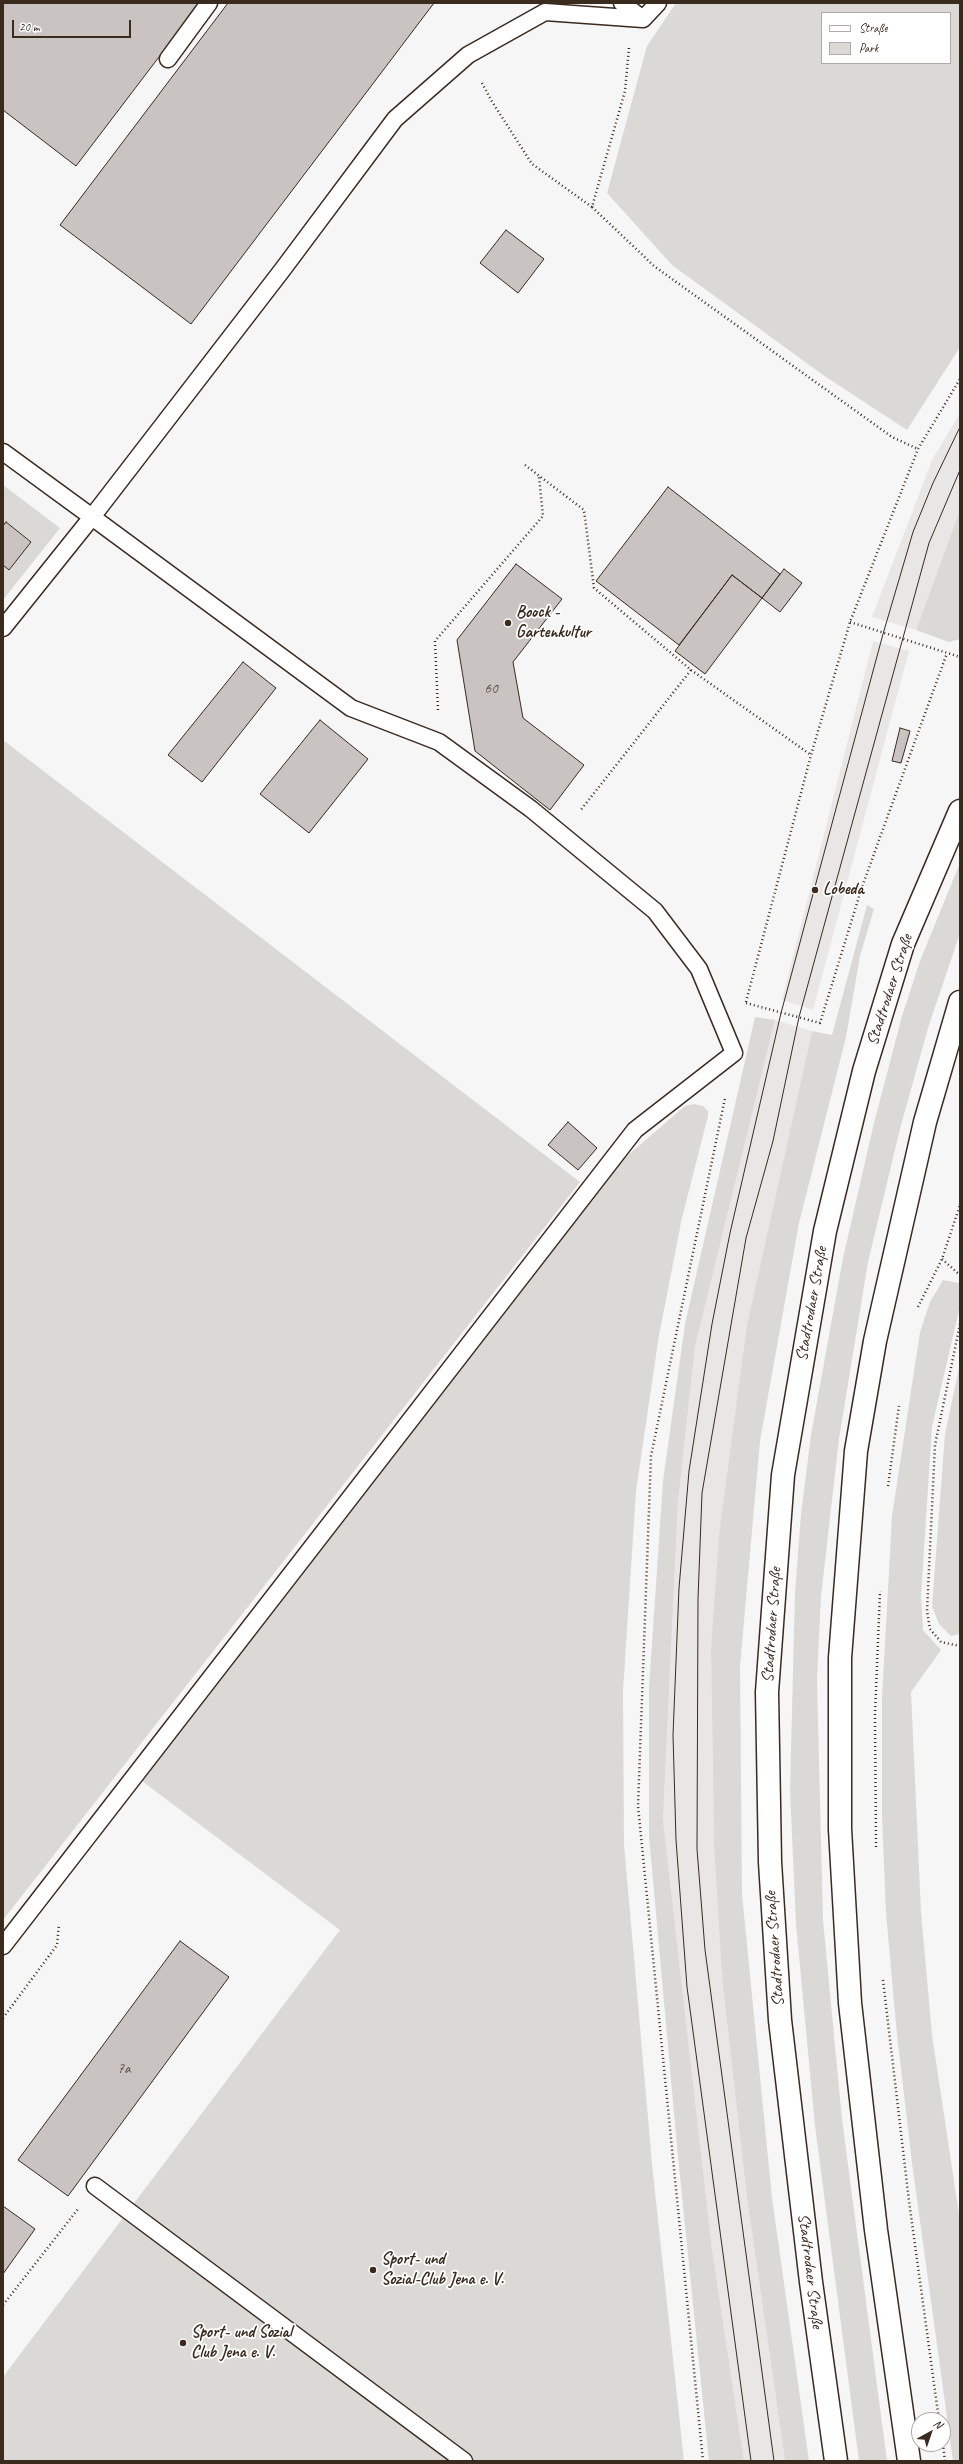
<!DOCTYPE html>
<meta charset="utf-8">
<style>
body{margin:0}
#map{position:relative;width:963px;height:2464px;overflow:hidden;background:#f7f6f6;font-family:Caveat,sans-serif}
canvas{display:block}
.frame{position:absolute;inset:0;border:4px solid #3b2a1e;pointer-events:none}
.legend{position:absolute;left:821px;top:12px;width:130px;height:52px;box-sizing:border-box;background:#fff;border:1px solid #b1aaa5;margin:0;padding:5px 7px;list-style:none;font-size:12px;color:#3b2a1e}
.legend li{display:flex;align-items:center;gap:8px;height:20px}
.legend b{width:20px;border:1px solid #b1aaa5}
.north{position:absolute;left:911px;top:2412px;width:40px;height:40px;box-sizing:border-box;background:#fff;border:1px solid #b1aaa5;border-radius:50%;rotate:40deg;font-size:11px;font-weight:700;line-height:16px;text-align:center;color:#3b2a1e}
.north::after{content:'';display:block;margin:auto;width:14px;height:18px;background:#3b2a1e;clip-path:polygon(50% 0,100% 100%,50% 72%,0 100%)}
.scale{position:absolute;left:12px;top:20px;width:119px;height:18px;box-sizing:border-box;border:2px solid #3b2a1e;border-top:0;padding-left:5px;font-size:12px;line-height:14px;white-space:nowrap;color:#3b2a1e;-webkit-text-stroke:3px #fff;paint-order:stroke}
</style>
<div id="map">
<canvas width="963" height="2464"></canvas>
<div class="frame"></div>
<ul class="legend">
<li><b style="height:5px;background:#fff"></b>Straße</li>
<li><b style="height:11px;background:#dbd9d6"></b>Park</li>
</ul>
<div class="north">N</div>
<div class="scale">20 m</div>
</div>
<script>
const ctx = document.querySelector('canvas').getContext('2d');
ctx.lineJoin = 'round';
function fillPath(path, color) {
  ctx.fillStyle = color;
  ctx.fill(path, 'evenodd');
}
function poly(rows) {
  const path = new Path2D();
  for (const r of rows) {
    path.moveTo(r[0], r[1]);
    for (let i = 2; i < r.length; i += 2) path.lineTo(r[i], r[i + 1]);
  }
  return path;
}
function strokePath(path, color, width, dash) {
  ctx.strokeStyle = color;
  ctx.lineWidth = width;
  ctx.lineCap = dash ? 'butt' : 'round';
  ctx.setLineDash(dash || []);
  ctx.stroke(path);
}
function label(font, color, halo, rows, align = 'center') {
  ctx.font = font + ' Caveat,sans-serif';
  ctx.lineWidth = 3.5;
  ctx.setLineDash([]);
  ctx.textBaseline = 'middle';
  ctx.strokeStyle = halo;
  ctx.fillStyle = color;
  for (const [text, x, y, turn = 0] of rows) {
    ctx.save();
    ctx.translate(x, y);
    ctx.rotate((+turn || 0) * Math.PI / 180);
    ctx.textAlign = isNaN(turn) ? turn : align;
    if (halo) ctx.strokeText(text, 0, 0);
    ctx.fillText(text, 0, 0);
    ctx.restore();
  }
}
fillPath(poly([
 [960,413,960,510,916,630,872,617,932,460],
 [873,641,909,651,813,1010,782,1000],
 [775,1020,812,1031,747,1325,711,1650,714,1845,722,1979,747,2198,785,2461,744,2461,712,2249,663,1821,678,1503,695,1347]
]), '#e9e7e6');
fillPath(poly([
 [676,3,960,3,960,347,907,430,823,375,672,265,607,193,647,46],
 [822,13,950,13,950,63,822,63],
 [3,485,60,528,3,600],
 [960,510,960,639,949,642,916,630],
 [3,740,580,1182,3,1920],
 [960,863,960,933,928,1028,900,1129,868,1262,839,1439,821,1596,817,1680,823,1920,842,2119,887,2461,859,2461,815,2126,796,1924,790,1790,795,1593,801,1514,811,1435,843,1258,874,1123,902,1016,920,961],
 [867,905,874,909,860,956,846,1037,799,1223,760,1441,740,1666,742,1894,772,2198,809,2461,785,2461,747,2198,722,1979,714,1845,711,1650,719,1535,747,1325,812,1031,832,1035],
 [755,1017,775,1020,695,1347,678,1503,663,1820,712,2249,744,2461,709,2461,678,2157,649,1836,649,1687,663,1481,685,1324],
 [694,1104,703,1106,708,1111,708,1116,682,1218,659,1335,636,1491,623,1691,624,1844,652,2164,684,2461,3,2461,3,2377,340,1930,138,1778,595,1193,627,1156,685,1106],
 [943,1280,959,1283,960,1306,932,1427,921,1596,923,1630,941,1650,911,1692,921,1912,932,2035,960,2221,960,2461,953,2461,912,2163,897,2035,886,1913,882,1816,882,1698,892,1516,920,1332,930,1302],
 [960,1363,960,1634,951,1636,939,1624,932,1606,945,1434]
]), '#dbd9d6');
const building = poly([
 [3,3,200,3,76,166,3,110,3,3],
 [228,3,434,3,191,324,60,225,228,3],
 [506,230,544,259,518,293,480,263,506,230],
 [668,487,780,574,762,598,732,575,679,645,596,581,668,487],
 [6,522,31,542,9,570,3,565,3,526,6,522],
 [516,564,562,599,513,662,523,718,584,765,550,810,475,751,457,640,516,564],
 [784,569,802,583,780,612,762,598,784,569],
 [732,575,762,598,705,674,675,651,732,575],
 [243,662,276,688,202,782,168,755,243,662],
 [320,720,368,759,309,833,260,794,320,720],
 [900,728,910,731,901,763,892,761,900,728],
 [568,1122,597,1148,578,1170,548,1145,568,1122],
 [180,1941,229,1977,68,2196,18,2160,180,1941],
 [3,2206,35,2229,3,2274,3,2206]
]);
fillPath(building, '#c9c3c1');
strokePath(building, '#3b2a1e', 1);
const lane = poly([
 [622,3,643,19],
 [643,19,658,3],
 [168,59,209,3],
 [3,452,92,517,283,269,395,119,468,55,545,12,643,19],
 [3,628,92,517,351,708,439,742,531,809,655,911,699,969,734,1053,635,1130,3,1946],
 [95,2186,464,2461]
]);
const primary = poly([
 [836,2461,811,2282,780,2020,770,1862,767,1692,783,1475,825,1231,864,1071,903,944,960,811],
 [909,2461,876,2230,850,2003,840,1829,840,1658,856,1451,875,1341,925,1122,960,1002]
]);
strokePath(lane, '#3b2a1e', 19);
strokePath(primary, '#3b2a1e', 25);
strokePath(poly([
 [629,48,625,91,592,207,654,266,892,437,918,449],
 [482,83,491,100,532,164,592,207],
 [525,465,584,510,594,588,691,670,580,811],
 [850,622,960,657],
 [691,670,811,755],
 [438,710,435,641,543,516,539,477],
 [746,1002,811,755,850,622,918,449,960,379],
 [746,1003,820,1023,862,887,947,653],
 [942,1259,960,1275],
 [918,1307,942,1259,960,1205],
 [960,1324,935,1445,927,1611,930,1629,941,1642,960,1646],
 [888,1486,899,1406],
 [876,1847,875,1715,880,1591],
 [883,1980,909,2201,939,2420],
 [3,2018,57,1945,59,1924],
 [3,2305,78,2209],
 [943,2444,945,2461],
 [703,2461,638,1806,651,1456,725,1098]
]), '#3b2a1e', 2.5, [1, 3]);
strokePath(lane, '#fff', 16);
strokePath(primary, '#fff', 22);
strokePath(poly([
 [751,2461,687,1987,676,1840,673,1735,679,1588,689,1471,712,1324,730,1233,781,1013,883,634,913,532,933,483,960,427],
 [774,2461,705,1950,697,1849,698,1599,702,1493,746,1238,773,1141,799,1017,929,543,960,470]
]), '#3b2a1e', 1);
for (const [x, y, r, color] of [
 [508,623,4,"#3b2a1e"],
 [815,890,4,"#3b2a1e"],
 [373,2270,4,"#3b2a1e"],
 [183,2343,4,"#3b2a1e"]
]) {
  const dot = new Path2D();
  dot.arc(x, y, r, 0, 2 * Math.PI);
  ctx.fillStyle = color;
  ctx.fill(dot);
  strokePath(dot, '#fff', 1.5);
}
label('15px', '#5e5047', null, [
 ["60",491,689],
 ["7a",124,2069]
]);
label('bold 17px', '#3b2a1e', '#fff', [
 ["Boock -",516,613],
 ["Gartenkultur",516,633],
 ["Lobeda",823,890],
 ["Sport- und",381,2260],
 ["Sozial-Club Jena e. V.",381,2280],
 ["Sport- und Sozial",191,2333],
 ["Club Jena e. V.",191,2353]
], 'left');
label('17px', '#3b2a1e', '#fff', [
 ["Stadtrodaer Straße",890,990,-72],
 ["Stadtrodaer Straße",812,1304,-80],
 ["Stadtrodaer Straße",772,1625,-86],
 ["Stadtrodaer Straße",775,1949,-94],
 ["Stadtrodaer Straße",810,2271,83]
]);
</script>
